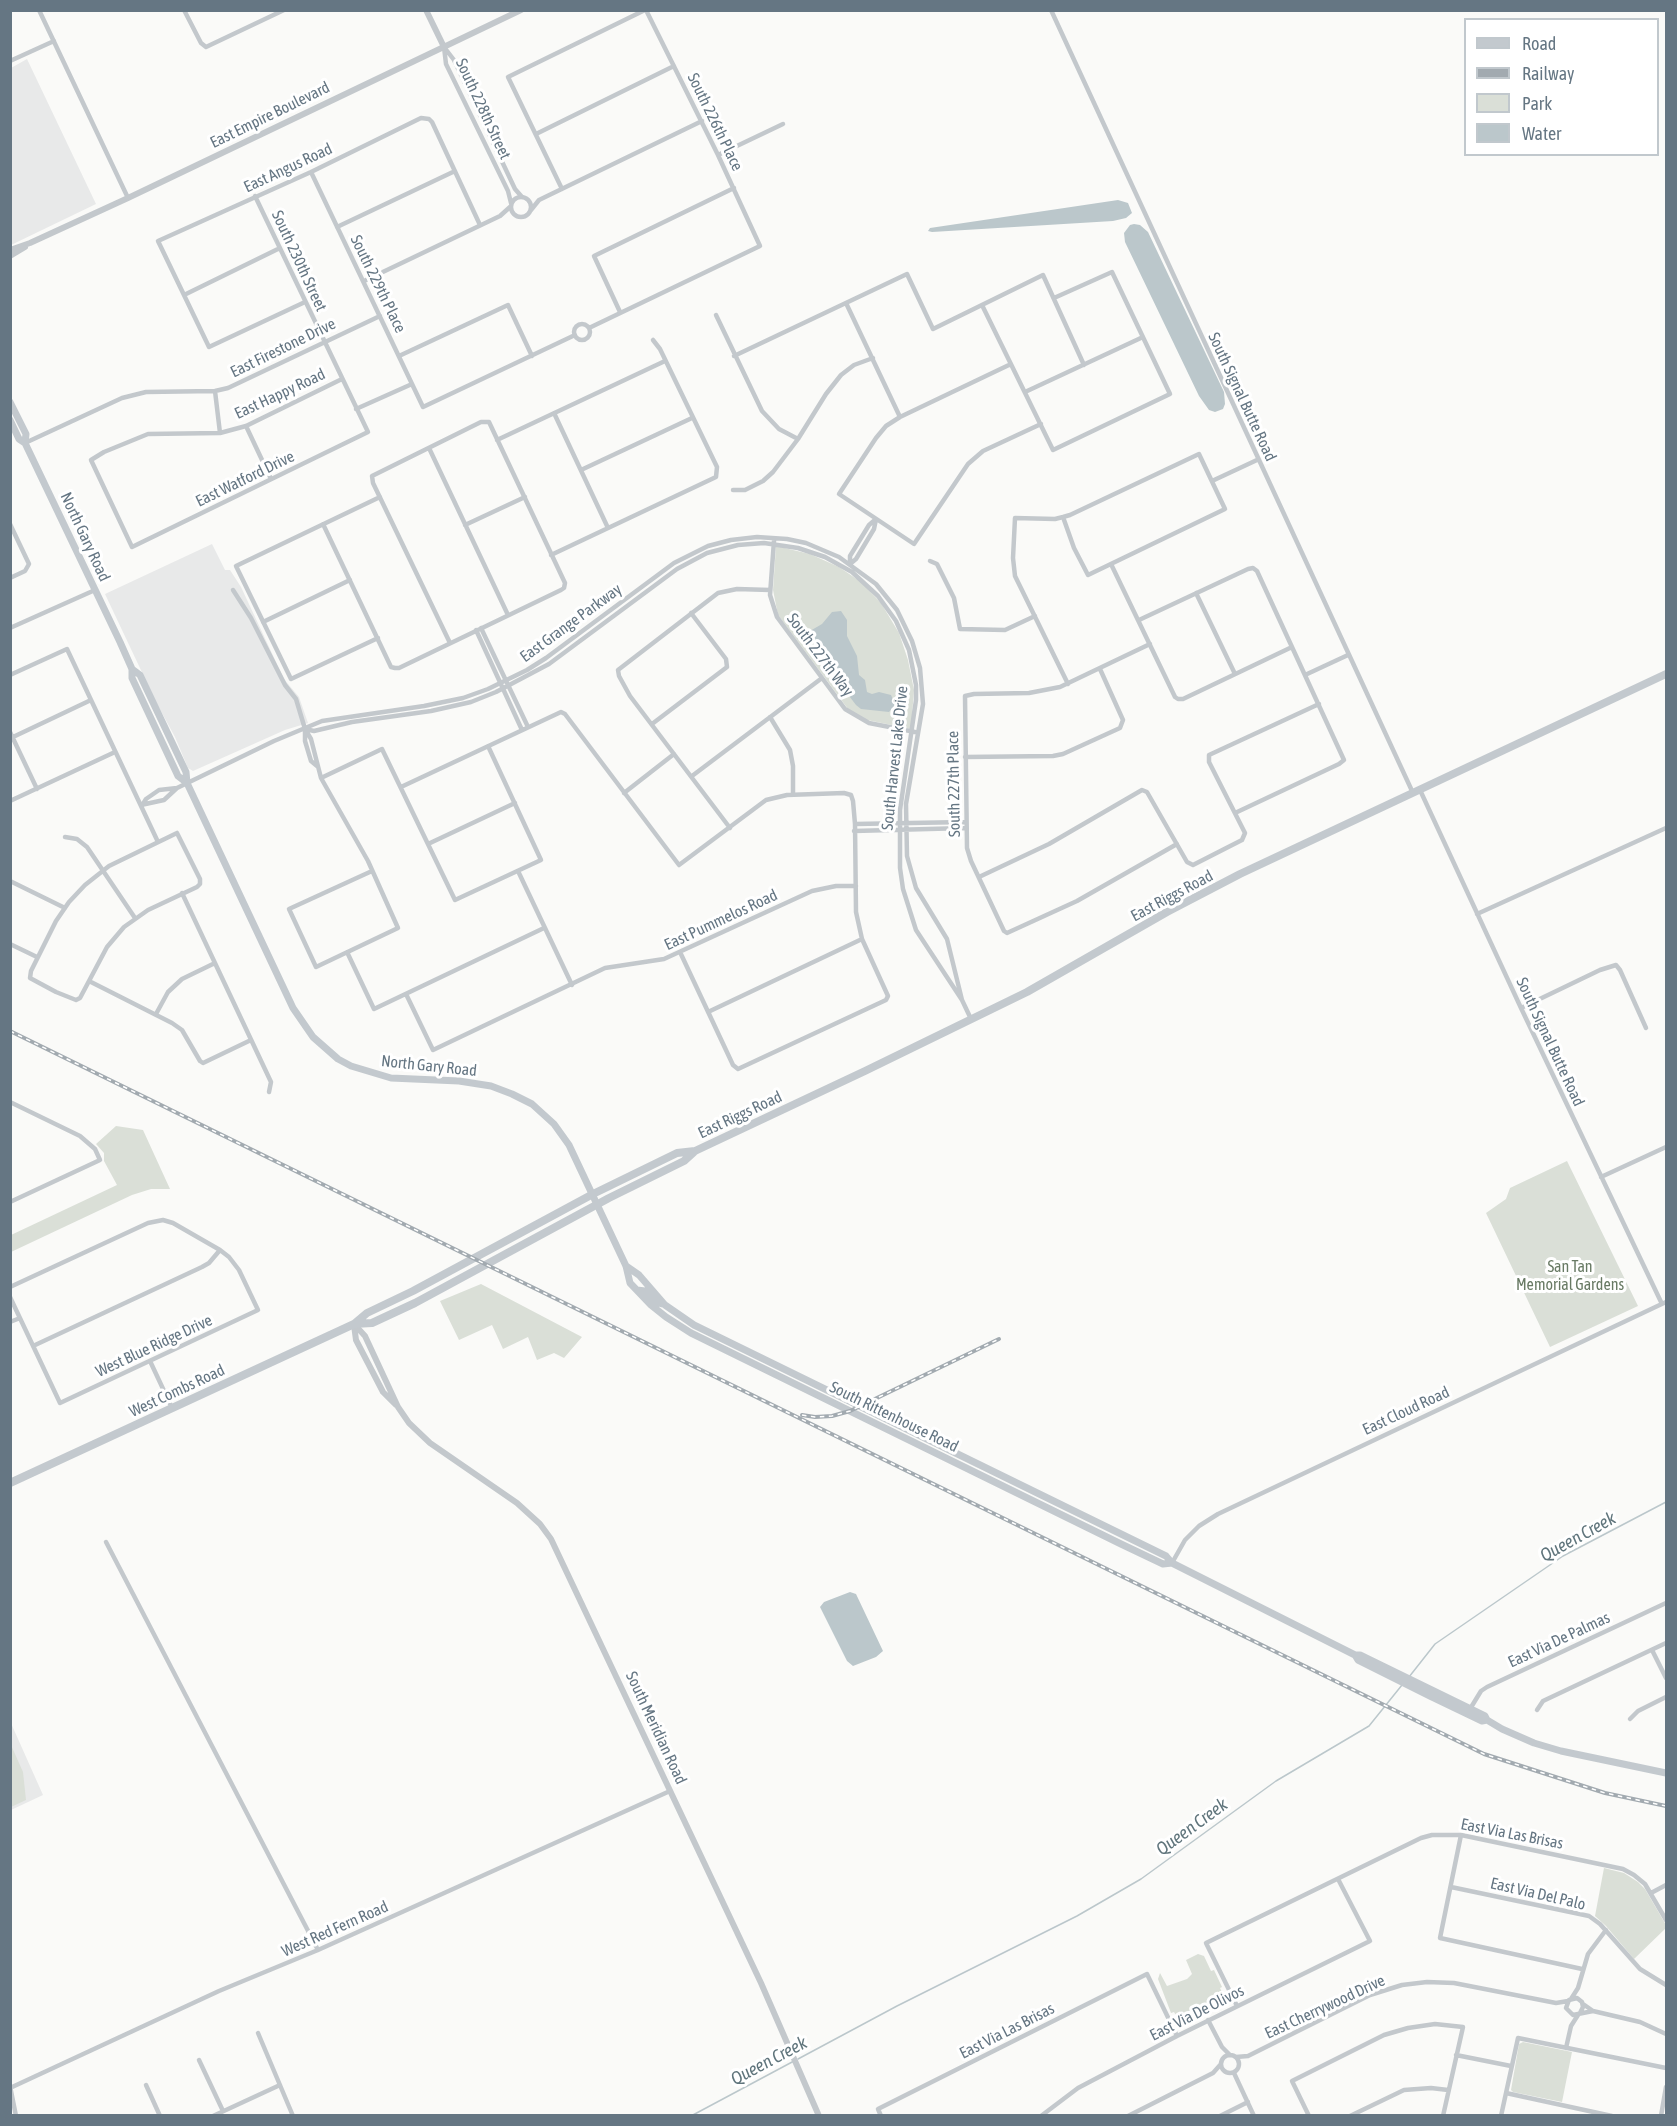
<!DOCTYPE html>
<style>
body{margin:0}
#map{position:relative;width:1677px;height:2126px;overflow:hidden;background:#fafaf8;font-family:"Asap Condensed",sans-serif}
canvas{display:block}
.frame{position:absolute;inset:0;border:12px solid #657683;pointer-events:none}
.legend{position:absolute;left:1464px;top:18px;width:195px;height:138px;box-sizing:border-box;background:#fff;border:2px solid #c1c8cd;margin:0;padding:8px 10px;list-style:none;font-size:18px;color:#657683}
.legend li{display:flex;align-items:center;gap:12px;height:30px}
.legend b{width:30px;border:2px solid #c1c8cd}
</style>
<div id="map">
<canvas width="1677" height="2126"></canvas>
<div class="frame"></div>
<ul class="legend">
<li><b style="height:8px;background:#c3c9ce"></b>Road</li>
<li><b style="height:8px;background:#a2aab0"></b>Railway</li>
<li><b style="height:16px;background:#dadfd7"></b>Park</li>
<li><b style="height:16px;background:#bbc7cb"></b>Water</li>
</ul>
</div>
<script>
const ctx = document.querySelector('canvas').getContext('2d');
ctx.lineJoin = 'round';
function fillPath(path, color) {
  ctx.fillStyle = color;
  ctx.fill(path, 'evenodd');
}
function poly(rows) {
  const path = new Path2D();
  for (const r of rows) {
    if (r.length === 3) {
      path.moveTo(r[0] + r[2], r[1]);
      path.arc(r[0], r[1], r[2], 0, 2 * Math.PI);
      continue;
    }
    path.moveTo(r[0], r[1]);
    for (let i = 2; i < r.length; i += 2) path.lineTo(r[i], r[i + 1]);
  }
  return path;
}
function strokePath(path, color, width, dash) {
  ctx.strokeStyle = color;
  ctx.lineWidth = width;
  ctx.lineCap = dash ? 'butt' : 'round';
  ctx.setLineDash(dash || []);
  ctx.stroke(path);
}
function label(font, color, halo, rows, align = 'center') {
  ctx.font = font + ' "Asap Condensed",sans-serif';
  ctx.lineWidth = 6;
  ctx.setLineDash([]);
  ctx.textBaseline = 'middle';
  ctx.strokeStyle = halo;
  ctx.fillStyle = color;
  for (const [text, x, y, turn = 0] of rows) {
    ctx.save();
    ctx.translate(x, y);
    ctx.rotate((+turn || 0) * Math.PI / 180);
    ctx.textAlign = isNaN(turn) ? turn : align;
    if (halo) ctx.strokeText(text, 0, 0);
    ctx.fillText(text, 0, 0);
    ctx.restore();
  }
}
fillPath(poly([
 [27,59,96,204,11,245,11,68],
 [212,544,225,570,230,570,241,587,284,679,299,697,308,723,285,730,193,771,188,768,175,737,156,702,105,594],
 [10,1721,43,1795,11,1810,10,1810]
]), '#e8e9e9');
fillPath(poly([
 [776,546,810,554,839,567,861,582,881,603,899,633,908,660,914,690,911,729,867,720,848,709,778,615,773,590],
 [116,1126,143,1130,170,1189,151,1189,132,1195,11,1252,11,1235,117,1185,104,1161,104,1153,96,1144],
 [1567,1161,1638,1306,1550,1347,1486,1213,1506,1199,1510,1188],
 [481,1284,582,1337,564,1358,554,1353,537,1360,528,1337,503,1349,492,1325,459,1340,440,1301],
 [11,1745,23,1772,26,1800,11,1807],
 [1604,1868,1624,1873,1638,1882,1645,1889,1666,1925,1666,1928,1634,1959,1606,1926,1595,1916],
 [1198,1954,1204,1956,1211,1971,1214,1970,1222,1987,1220,1988,1226,2001,1224,2004,1208,2012,1203,2012,1200,2016,1184,2024,1180,2023,1174,2012,1171,2013,1158,1979,1160,1973,1167,1986,1187,1979,1192,1974,1186,1960],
 [1523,2042,1572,2052,1562,2102,1513,2092,1511,2090,1519,2044]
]), '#dadfd7');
fillPath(poly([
 [1118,200,1128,203,1132,213,1126,218,1113,221,932,232,928,231,930,228],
 [1134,224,1140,225,1148,232,1224,392,1225,404,1223,409,1215,412,1209,410,1199,396,1125,242,1124,233,1130,225],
 [841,611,847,620,847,636,857,656,859,675,865,680,867,692,872,694,879,692,891,695,895,705,889,712,861,709,856,705,840,684,837,668,829,661,823,647,810,639,809,635,810,631,822,624,832,612],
 [850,1592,856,1594,883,1651,876,1657,853,1666,847,1661,820,1607,824,1602]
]), '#bbc7cb');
strokePath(poly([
 [1409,1677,1435,1644,1563,1556,1666,1502],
 [798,2059,897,2006,1077,1916,1141,1879,1276,1781,1369,1726,1402,1685],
 [691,2116,794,2061]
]), '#bbc7cb', 1.5);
strokePath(poly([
 [39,10,128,198],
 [184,10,201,43,206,47,284,10],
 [1051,10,1413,793],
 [10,61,54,41],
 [536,134,674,66],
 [718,155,783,124],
 [311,172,423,407,575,335],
 [562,189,508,77,645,10],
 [255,196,368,432,132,547,91,460,104,452,148,434,220,433,246,426,342,379],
 [521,207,10],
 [511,203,508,191,446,64,444,47,454,60,515,189,522,197],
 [531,210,539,200,702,121],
 [337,227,455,171],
 [364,281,500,216,510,207],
 [184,295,280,248],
 [305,302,209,347,158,241,311,172,421,118,429,119,432,122,480,225],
 [846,303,900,417],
 [982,305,1053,450,1170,394,1112,272,1054,298],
 [620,312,594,256,734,188],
 [716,315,762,411,779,429,798,439],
 [582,332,8],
 [589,328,760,246,718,155,646,10],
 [399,356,508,305,532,356],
 [734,356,907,274,933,329,1043,275,1084,365],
 [1011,364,900,417,886,426,876,438,839,494,914,544,968,464,983,451,1041,424],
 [215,391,220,433],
 [1025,392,1143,337],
 [356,409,412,384],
 [554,413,608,528],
 [246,426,271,479],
 [497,440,665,361],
 [25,443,122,398,146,392,215,391,228,388,380,316],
 [429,448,508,615],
 [581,470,692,418],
 [1212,481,1257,460],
 [733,490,745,490,763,481,773,472,798,439,826,394,841,375,854,365,873,358],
 [1063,517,1074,548,1088,575,1225,509,1199,454,1070,515,1063,517,1055,519,1015,518,1013,558,1015,576,1068,684],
 [10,524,29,564,25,571,10,578],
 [323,524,391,667,395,668,399,668,561,590,564,588,565,583,489,422,481,422,372,476,373,483,450,643],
 [465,525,525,497],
 [774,541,770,595,777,617,845,709,869,723,915,732],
 [551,555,716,477,717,467,660,349,653,340],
 [930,561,937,564,954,598,960,629,1005,630,1035,616],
 [850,564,856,559,874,529,876,519],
 [850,564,850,556,869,525,876,519],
 [1111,564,1175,697,1178,699,1183,699,1292,647],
 [233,590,251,618,285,685,296,699,305,729,311,739,321,778,368,861,398,928,316,967,289,909,372,871],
 [1196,593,1235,674],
 [1139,620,1248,569,1253,568,1257,571,1344,760,1339,764,1235,813],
 [263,622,350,580],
 [10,628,95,590],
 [481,628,528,727],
 [476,630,522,730],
 [378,638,291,679,236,566,380,497],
 [1150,644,1060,687,1029,693,974,694,965,696,967,848,971,861,1004,931,1007,933,1077,901,1177,844],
 [10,675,67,649,158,842],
 [1305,675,1348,655],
 [770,717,790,750,793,766,793,794],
 [652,724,727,667,726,659,691,613],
 [305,729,314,731,352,722,431,711,471,702,496,692,549,664,677,569,707,553,738,545,764,543,798,548,825,557,852,572,878,596,896,621,909,650,916,685,916,700,900,810,900,868,903,889,916,930,962,1000,971,1019],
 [305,729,305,741,311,761,317,766],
 [10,732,37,789],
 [13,737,91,700],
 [965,757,1053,756,1063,754,1120,728,1123,720,1100,669],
 [692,776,822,678],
 [321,778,382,749,455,900,541,860,488,746],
 [401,787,561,712,565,714,679,865,766,800,787,795,844,793,851,795,853,801,855,824,856,912,862,939,888,996,886,1000,738,1069,733,1065,680,952],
 [1420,790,1521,1008,1662,1304],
 [624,793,674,754],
 [10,801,115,752],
 [143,804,146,799,159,790,177,788],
 [141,805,164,800,177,788,274,741,322,721,424,706,463,698,488,689,527,670,546,658,674,563,708,546,731,540,757,537,787,539,806,543,839,557,876,584,897,610,912,641,920,668,923,704,906,804,907,856,916,888,947,939,962,1000],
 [855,824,966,822],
 [730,828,630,696,619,676,618,670,718,593,737,589,770,590],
 [854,831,966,828],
 [177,833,200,879,200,884,197,887,148,910,124,927,107,947,80,998,76,1000,56,992,30,978,31,971,56,921,69,902,85,885,109,866,177,833],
 [65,837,77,839,87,847,135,918],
 [428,844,515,803],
 [518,871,572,985],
 [979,877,1049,844,1142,790,1147,792,1187,862,1193,865,1242,840,1245,833,1209,762,1209,755,1319,704],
 [10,881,65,908],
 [182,893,271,1082,269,1092],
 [1477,914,1666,828],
 [10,944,37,957],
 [347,952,374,1009,544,928],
 [89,981,172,1023,182,1030,200,1061,203,1063,251,1040],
 [406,994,433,1050,605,968,664,959,812,891,836,886,856,886],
 [1521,1008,1600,970,1616,965,1620,970,1646,1028],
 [708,1012,862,939],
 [156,1014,168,992,182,979,215,963],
 [10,1102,80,1136,95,1149,100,1160,10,1202],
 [1601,1177,1666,1147],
 [10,1287,148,1223,163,1220,173,1223,220,1250,229,1257,239,1270,258,1310,60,1403,10,1297],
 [10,1322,20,1318],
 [33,1346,202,1267,209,1263,220,1250],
 [150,1361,172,1408],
 [106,1542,318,1950],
 [1172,1563,1185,1540,1199,1526,1218,1514,1666,1302],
 [1652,1650,1666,1678],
 [1470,1709,1481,1691,1487,1687,1666,1603],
 [1537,1710,1543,1701,1666,1643],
 [1630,1719,1638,1711,1666,1697],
 [1461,1835,1440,1938,1582,1969],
 [1451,1887,1589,1916,1600,1924,1640,1969,1666,1985],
 [1651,1893,1666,1885],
 [1571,1999,1578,1988,1588,1954,1606,1930],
 [1583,2004,1593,2011,1640,2022,1666,2034],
 [1237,2006,1206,1943,1421,1838,1432,1835,1461,1835,1623,1869,1634,1875,1645,1884,1666,1920],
 [1580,2013,1583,2007,1582,2002,1577,1998,1569,2000,1566,2008,1573,2015,1593,2011],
 [1208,2020,1222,2047,1230,2055],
 [258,2033,293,2116],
 [1566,2048,1571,2026,1578,2015],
 [1230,2064,9],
 [1456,2055,1511,2066],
 [1236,2057,1248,2056,1370,1995,1402,1985,1427,1982,1454,1983,1556,2003,1568,2001],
 [199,2060,223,2111],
 [1234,2073,1254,2116],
 [146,2085,160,2116],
 [10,2086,16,2116],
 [10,2088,219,1991,318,1950,670,1791],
 [1506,2093,1612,2116],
 [213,2116,280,2085],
 [881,2116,878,2109,1147,1974,1177,2036],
 [1041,2116,1078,2088,1177,2036,1370,1941,1338,1879],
 [1128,2116,1213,2073,1221,2064],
 [1220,2116,1248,2102],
 [1309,2116,1292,2081,1384,2035,1408,2028,1435,2024,1463,2027,1443,2116],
 [1350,2116,1404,2090,1431,2088,1448,2090],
 [1501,2116,1518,2038,1666,2068],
 [1661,2116,1666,2087]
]), '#c3c8cc', 4.5);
strokePath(poly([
 [426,10,444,47],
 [10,250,30,243,128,198,521,10],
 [10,256,25,247],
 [354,1324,365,1336,398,1407,409,1423,430,1443,517,1503,540,1524,551,1539,761,1983,819,2116],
 [354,1325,356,1340,383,1392,396,1405]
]), '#c3c8cc', 6);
strokePath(poly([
 [10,402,26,434,25,443],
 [10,420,19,439,25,443,120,642,132,669,132,678,178,776,187,783],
 [132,669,140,675,186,772,187,783,293,1008,313,1037,338,1059,351,1066,391,1078,459,1081,491,1086,512,1094,532,1104,554,1124,569,1145,626,1266,630,1283,651,1305,666,1317,691,1333,1121,1544,1163,1564,1172,1563],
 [626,1266,639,1275,665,1305,694,1325,1166,1556,1172,1563,1355,1655,1358,1660,1430,1696,1482,1721,1487,1720],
 [637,1290,645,1291,655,1302,663,1304],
 [1355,1655,1360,1655,1485,1716,1487,1720,1502,1729,1534,1743,1561,1751,1666,1773]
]), '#c3c9ce', 7);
strokePath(poly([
 [354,1324,372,1323,415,1303,609,1198,684,1161,695,1151,865,1071,1027,992,1167,912,1240,874,1666,674],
 [10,1483,354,1324,367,1313,413,1291,593,1194,677,1153,695,1151]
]), '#c3c9ce', 8);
const rail = poly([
 [10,1031,1484,1754,1605,1793,1666,1806],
 [802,1415,815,1417,832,1416,850,1411,999,1339]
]);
strokePath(rail, '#a2aab0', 4);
strokePath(rail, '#fff', 1.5, [4.5]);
label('16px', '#657683', '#fff', [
 ["South 228th Street",483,109,65],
 ["East Empire Boulevard",270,115,-26],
 ["South 226th Place",715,122,64],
 ["East Angus Road",288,168,-25],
 ["South 230th Street",299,261,65],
 ["South 229th Place",378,284,64],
 ["East Firestone Drive",283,348,-26],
 ["East Happy Road",280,394,-25],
 ["South Signal Butte Road",1242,397,65],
 ["East Watford Drive",245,479,-26],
 ["North Gary Road",85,537,65],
 ["East Grange Parkway",571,623,-36],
 ["South 227th Way",820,655,53],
 ["South Harvest Lake Drive",895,758,-84],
 ["South 227th Place",954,784,-91],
 ["East Riggs Road",1172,896,-28],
 ["East Pummelos Road",721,920,-25],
 ["South Signal Butte Road",1550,1042,65],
 ["North Gary Road",429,1066,6],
 ["East Riggs Road",740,1115,-25],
 ["West Blue Ridge Drive",154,1346,-25],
 ["West Combs Road",177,1391,-25],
 ["East Cloud Road",1406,1411,-25],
 ["South Rittenhouse Road",894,1417,26],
 ["East Via De Palmas",1559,1640,-25],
 ["South Meridian Road",656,1728,65],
 ["East Via Las Brisas",1512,1834,11],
 ["East Via Del Palo",1538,1894,13],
 ["West Red Fern Road",335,1929,-24],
 ["East Cherrywood Drive",1325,2007,-25],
 ["East Via De Olivos",1197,2013,-27],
 ["East Via Las Brisas",1007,2031,-27]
]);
label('16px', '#687a64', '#fff', [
 ["San Tan",1570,1267],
 ["Memorial Gardens",1570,1285]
]);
label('italic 18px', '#60757c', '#fff', [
 ["Queen Creek",1578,1537,-29],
 ["Queen Creek",1192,1827,-36],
 ["Queen Creek",769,2061,-28]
]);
</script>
